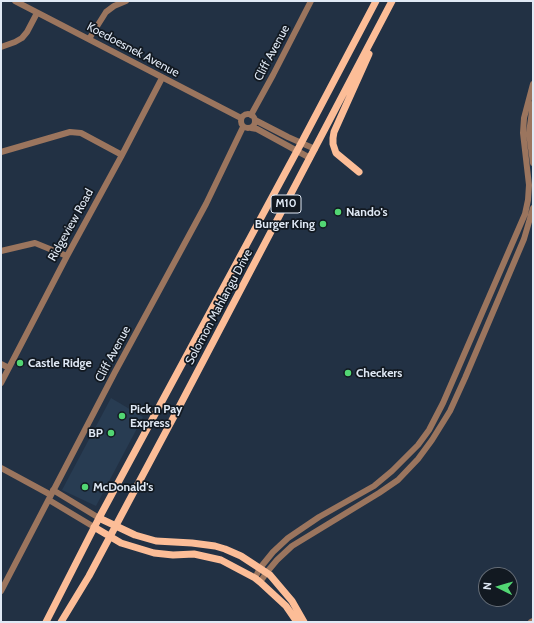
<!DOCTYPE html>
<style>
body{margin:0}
#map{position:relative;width:534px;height:623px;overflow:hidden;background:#223144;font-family:Cabin,sans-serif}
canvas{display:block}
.frame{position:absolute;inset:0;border:2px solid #e0e9f5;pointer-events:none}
.north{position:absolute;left:478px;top:567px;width:40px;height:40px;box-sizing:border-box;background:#121921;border:1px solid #646c76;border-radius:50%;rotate:275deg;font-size:11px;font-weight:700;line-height:16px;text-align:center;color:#e0e9f5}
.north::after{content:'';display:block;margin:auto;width:14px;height:18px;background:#52d673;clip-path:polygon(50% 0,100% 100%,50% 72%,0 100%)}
</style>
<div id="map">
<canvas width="534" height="623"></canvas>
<div class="frame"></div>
<div class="north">N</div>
</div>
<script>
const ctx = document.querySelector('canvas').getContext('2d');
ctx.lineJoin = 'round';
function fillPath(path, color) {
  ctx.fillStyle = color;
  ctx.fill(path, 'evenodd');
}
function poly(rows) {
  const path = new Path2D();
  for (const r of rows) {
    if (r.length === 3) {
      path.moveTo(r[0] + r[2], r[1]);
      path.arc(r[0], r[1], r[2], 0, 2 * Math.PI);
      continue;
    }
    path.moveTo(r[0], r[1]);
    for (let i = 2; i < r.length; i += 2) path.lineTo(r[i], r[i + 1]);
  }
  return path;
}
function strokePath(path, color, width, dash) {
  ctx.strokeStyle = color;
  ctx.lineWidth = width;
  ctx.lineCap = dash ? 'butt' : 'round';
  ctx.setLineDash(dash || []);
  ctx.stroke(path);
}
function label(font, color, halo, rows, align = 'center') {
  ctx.font = font + ' Cabin,sans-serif';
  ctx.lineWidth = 3.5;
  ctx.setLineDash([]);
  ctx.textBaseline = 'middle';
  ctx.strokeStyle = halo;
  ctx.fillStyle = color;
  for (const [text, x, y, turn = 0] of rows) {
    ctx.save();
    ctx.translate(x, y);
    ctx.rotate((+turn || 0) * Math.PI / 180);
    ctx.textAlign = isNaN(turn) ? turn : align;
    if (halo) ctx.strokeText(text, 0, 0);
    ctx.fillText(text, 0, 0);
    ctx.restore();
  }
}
fillPath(poly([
 [111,398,143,417,96,506,62,490]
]), '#283c52');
strokePath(poly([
 [15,1,241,118],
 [89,39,106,12,114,6,126,1],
 [1,47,15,42,22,38,27,32,37,13],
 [533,104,529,133,533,163],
 [248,121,7],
 [251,115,273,75,311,1],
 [255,120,288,137,315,149],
 [251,128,257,129,310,158],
 [1,152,70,132,81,133,122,155],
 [1,251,35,243,67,256],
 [1,364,9,368],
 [1,383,67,256,122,155,162,78],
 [1,468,51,495],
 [53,490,99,518],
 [49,500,94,527],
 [255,578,260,568,273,552,288,538,319,517,374,486,392,471,418,445,429,430,443,403,525,214,528,200,529,185,523,133,524,118,533,84],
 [260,582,267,572,277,560,292,546,379,493,398,480,418,459,432,440,450,411,465,378,524,239,533,208],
 [1,591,115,372,206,204,243,127],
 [531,622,533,621]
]), '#9b755e', 6);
strokePath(poly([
 [359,172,336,153,333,144,333,138,334,132,369,54],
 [99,518,135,535,156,541,192,543,215,546,225,549,241,556,270,575,292,601,304,622],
 [94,527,121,543,154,553,173,555,194,554,221,560,255,578,260,582,286,606,297,622],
 [46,622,99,518,297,151,376,1],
 [61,622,89,576,179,407,392,1]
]), '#fcbd97', 7);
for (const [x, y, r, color] of [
 [338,212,4,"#52d673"],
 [323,224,4,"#52d673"],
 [20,363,4,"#52d673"],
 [348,373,4,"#52d673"],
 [122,416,4,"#52d673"],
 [111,433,4,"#52d673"],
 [85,487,4,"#52d673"]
]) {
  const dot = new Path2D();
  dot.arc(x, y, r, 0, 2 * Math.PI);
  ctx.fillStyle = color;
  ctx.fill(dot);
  strokePath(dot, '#121921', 1.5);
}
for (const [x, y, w] of [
 [286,204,30]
]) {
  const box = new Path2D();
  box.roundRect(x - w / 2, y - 9, w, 18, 3);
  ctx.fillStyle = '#121921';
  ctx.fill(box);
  strokePath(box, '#e0e9f5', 1);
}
label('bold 11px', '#e0e9f5', null, [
 ["M10",286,204]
]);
label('12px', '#e0e9f5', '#121921', [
 ["Koedoesnek Avenue",133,50,28],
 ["Cliff Avenue",272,53,-62],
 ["Ridgeview Road",71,225,-61],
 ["Solomon Mahlangu Drive",219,307,-62],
 ["Cliff Avenue",113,354,-62]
]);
label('bold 12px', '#e0e9f5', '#121921', [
 ["Nando's",346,212],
 ["Burger King",315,224,"right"],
 ["Castle Ridge",28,363],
 ["Checkers",356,373],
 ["Pick n Pay",130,409],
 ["Express",130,423],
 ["BP",103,433,"right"],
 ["McDonald's",93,487]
], 'left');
</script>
